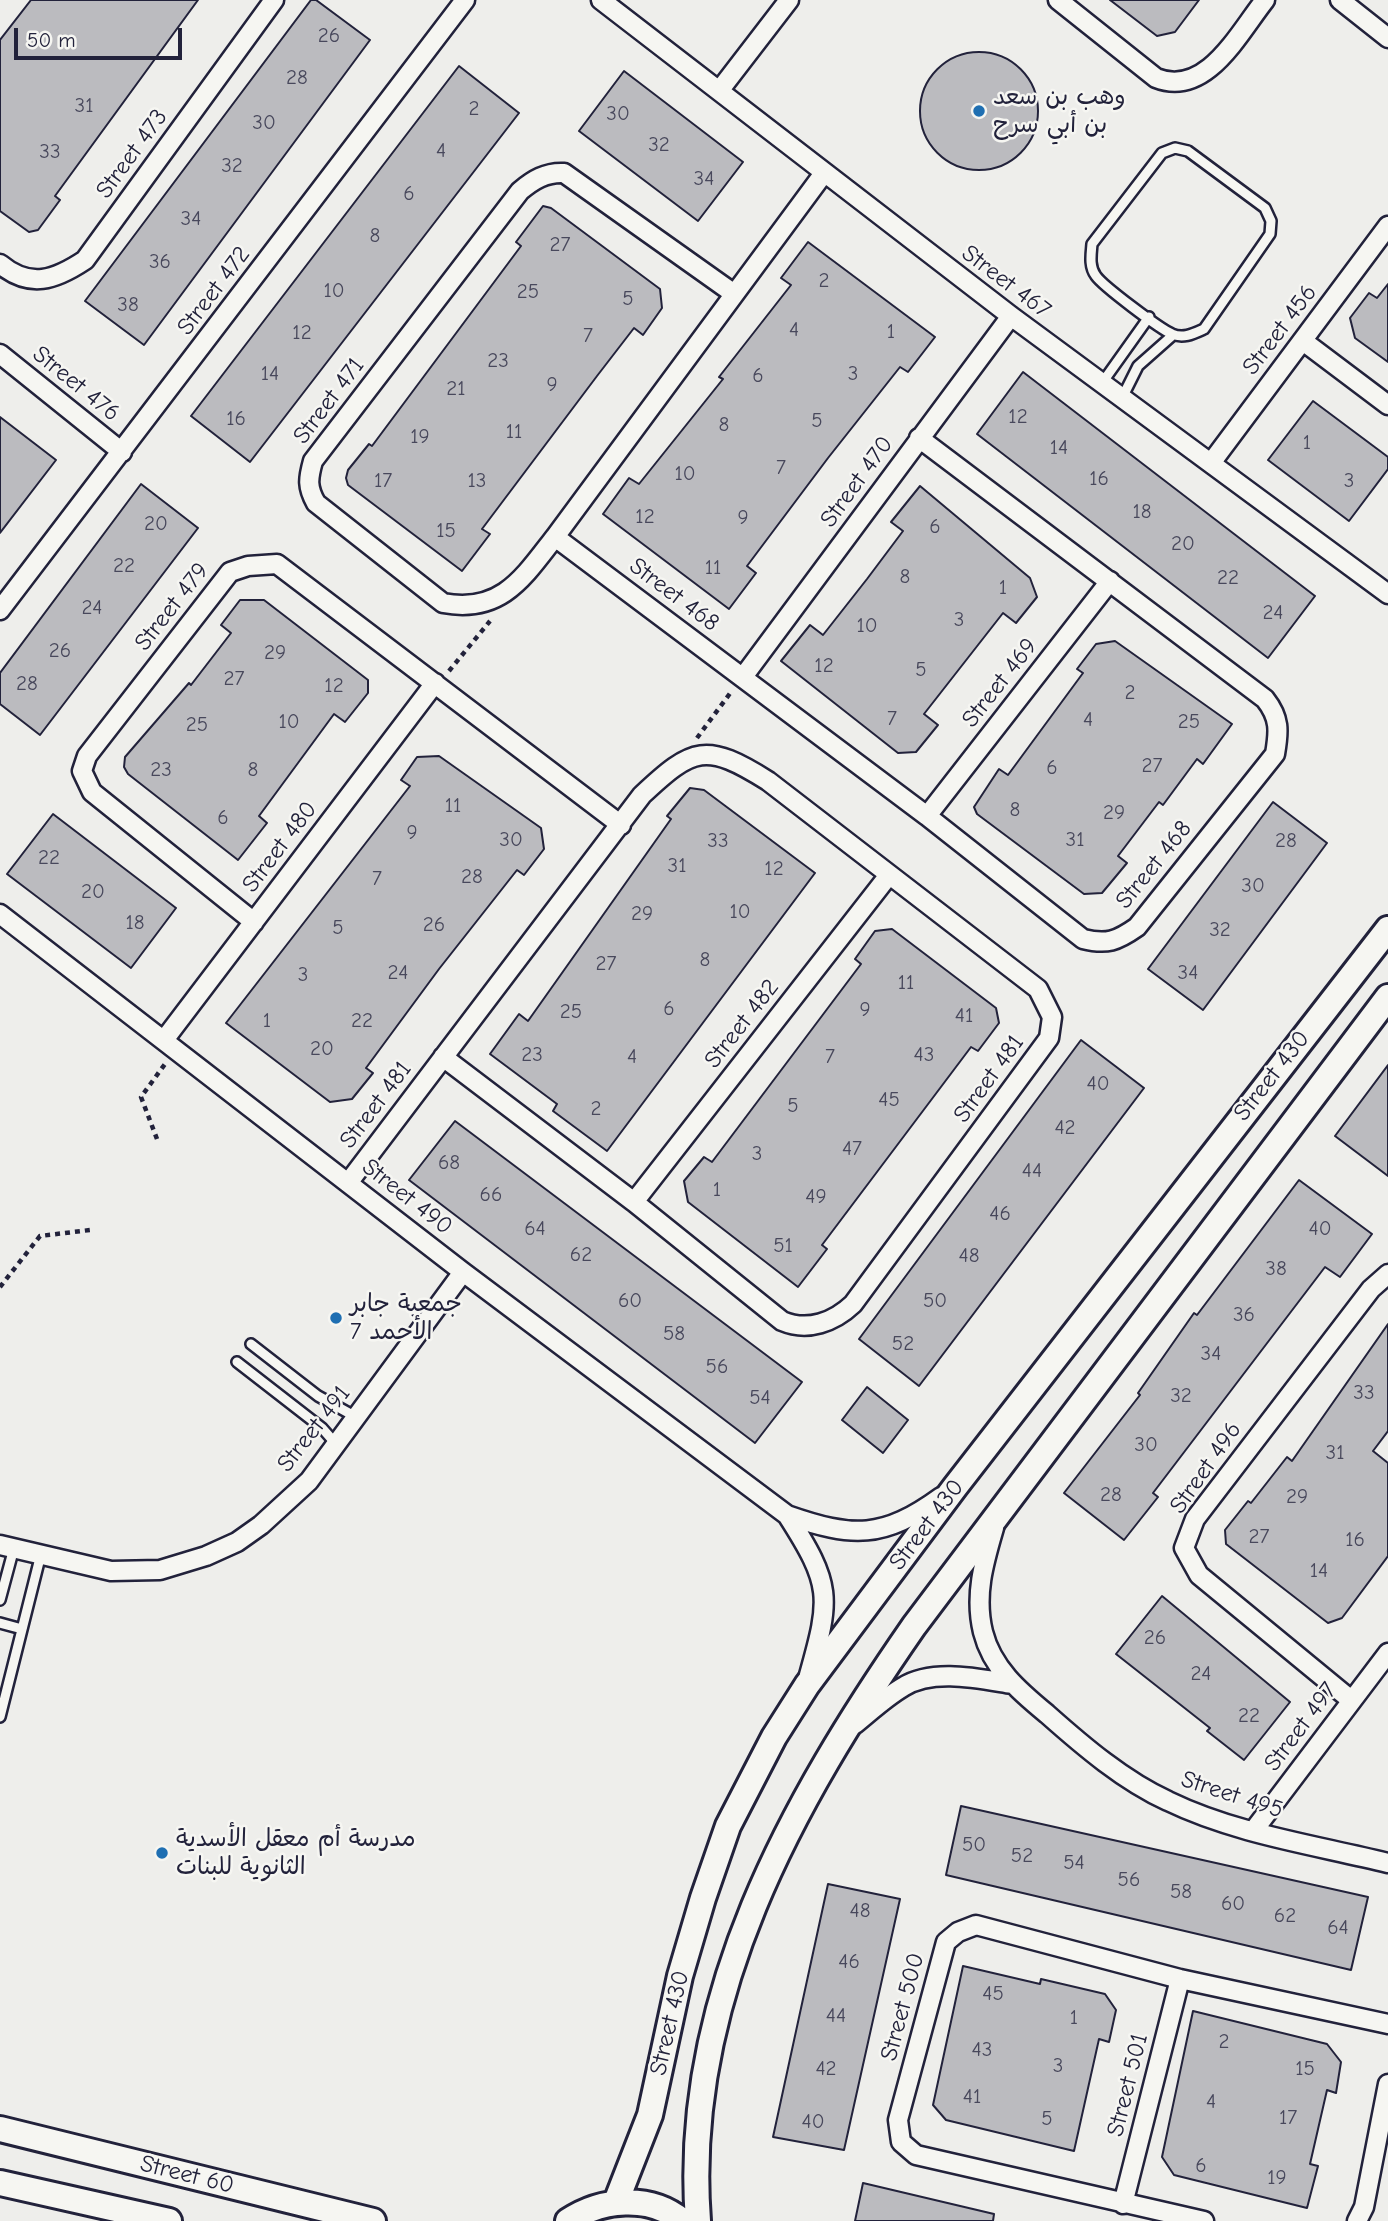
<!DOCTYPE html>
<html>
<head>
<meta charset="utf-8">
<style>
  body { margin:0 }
  #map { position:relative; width:1388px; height:2221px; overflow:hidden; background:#eeeeeb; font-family:"Comic Neue",sans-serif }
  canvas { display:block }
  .scale { position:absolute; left:14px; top:28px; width:168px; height:32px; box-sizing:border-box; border:4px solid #22223b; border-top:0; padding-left:9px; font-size:21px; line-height:24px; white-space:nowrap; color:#22223b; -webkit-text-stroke:5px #f6f6f2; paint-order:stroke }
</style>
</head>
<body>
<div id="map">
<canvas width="1388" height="2221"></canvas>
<div class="scale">50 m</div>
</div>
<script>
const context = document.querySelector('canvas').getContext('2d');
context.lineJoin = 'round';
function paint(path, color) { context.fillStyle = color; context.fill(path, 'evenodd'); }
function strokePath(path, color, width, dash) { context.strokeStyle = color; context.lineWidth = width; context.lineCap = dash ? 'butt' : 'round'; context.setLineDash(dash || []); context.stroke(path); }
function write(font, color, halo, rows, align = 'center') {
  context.font = font + ' "Comic Neue","Playpen Sans Arabic",sans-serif'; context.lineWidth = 5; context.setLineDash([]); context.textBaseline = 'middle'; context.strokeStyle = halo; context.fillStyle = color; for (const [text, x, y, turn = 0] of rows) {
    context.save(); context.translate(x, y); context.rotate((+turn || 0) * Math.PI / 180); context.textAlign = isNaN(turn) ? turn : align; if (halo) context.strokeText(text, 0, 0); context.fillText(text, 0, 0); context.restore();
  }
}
const building = new Path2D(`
  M31,0H198L55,196L60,200L38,230L29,232L0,211V40Z
  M311,0H316L370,40L144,345L85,301Z
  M1110,0H1199L1175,32L1157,36Z
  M920 111a59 59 0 1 1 118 0a59 59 0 1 1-118 0Z
  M459,66L519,113L250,462L191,416Z
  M624,71L743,162L698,221L579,131Z
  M543,206L551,208L660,289L662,308L643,335L634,328L597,376L482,529L490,534L462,571L348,485L346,478L348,470L369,444L372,446L521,246L516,242Z
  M808,242L935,337L908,372L900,367L828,458L747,566L756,573L729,609L603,514L629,478L639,484L723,379L719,377L791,285L781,278Z
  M1388,284V362L1355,338L1350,318L1369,293L1377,298Z
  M1023,372L1315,596L1268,658L977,434Z
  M1313,401L1388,457V469L1349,521L1268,460Z
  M0,417L56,460L0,533Z
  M141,484L198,528L40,735L0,704V673Z
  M920,486L1030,578L1037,597L1016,623L1003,613L924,714L938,725L916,752L898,753L781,661L810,625L823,635L867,579L903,531L891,522Z
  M240,600H264L368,680V693L345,722L334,714L259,816L267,823L238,860L128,774L124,767L125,757L189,683L191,685L231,633L221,625Z
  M1115,641L1232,724L1203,764L1197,759L1163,805L1159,802L1118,856L1127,863L1102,893L1084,894L977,814L974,807L999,769L1008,775L1083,673L1077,669L1096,644Z
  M439,756L541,828L544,849L524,875L517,870L439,969L366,1068L373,1073L352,1099L330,1102L226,1023L410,786L401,780L417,757Z
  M690,788L704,790L815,873L607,1151L553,1111L557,1104L490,1054L519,1014L528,1021L671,819L667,816Z
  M1273,802L1327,843L1203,1010L1148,969Z
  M53,814L176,908L131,968L7,874Z
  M892,929L996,1008L999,1023L978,1051L971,1047L822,1245L827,1249L798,1287L688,1202L684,1181L704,1157L712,1162L861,964L855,959L875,931Z
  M1081,1040L1144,1088L919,1386L859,1339Z
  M1388,1065V1176L1335,1136Z
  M455,1121L802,1382L755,1443L409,1180Z
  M1299,1180L1372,1234L1340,1277L1325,1267L1153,1493L1158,1497L1124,1540L1064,1493L1140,1395L1138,1393L1194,1313L1197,1315Z
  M1388,1324V1431L1373,1451L1388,1463V1556L1342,1618L1328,1623L1226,1544L1225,1530L1248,1501L1251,1503L1287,1457L1292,1461Z
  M867,1387L908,1420L883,1453L842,1420Z
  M1162,1596L1290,1702L1244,1760L1207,1731L1210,1728L1116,1654Z
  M961,1806L1368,1897L1351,1970L946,1875Z
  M828,1884L900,1899L844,2150L773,2137Z
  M963,1966L1040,1984L1041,1979L1105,1994L1116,2010L1109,2042L1099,2039L1074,2151L946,2120L933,2105Z
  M1193,2011L1327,2044L1341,2062L1336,2093L1327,2090L1310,2164L1318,2166L1307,2208L1174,2175L1162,2157Z
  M863,2183L994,2214L993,2221H855Z`);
const path = new Path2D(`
  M449,671L490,621
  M697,738L731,692
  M157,1139L141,1097L165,1064
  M0,1287L40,1236L90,1230`);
const lane = new Path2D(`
  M1175,148L1188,151L1265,208L1271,221L1270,234L1204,329C1193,334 1183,339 1172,334C1160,329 1103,286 1096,276C1089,267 1091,255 1092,244L1162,153Z
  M1102,383L1149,317
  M1122,398L1138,366L1173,335
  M251,1344L318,1396L356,1417
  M237,1362L322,1428L336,1444
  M0,1600L14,1548
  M0,1623L22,1629
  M0,1717L41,1554`);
const street = new Path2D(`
  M601,0L1011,316L1388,594
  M1058,0L1156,78C1206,98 1238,34 1265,0
  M1340,0L1388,38
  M719,91L789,0
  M0,264C30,289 55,280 85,260L274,0
  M733,293L564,173C546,172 533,180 520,191L313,461C308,479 307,487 316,503L443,603C501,614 523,578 555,537L824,173
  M1303,341L1388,405
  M0,354L122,452
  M1211,463L1388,226
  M555,537L927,816L1083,939C1107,945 1117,941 1137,927L1275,754C1279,731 1280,718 1265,699L919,438
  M0,610L465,0
  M743,677L1011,316
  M927,816L1110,581
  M0,914L463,1272L787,1515C853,1538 883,1539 941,1497
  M254,922L92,792L82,771L87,756L230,572L248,566L277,564L621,825
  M164,1040L435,683
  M348,1183L642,795C693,747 706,742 768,781L1038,989L1052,1017L1049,1038L853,1304C834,1322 808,1332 782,1321L634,1202L443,1057
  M634,1202L889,875
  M787,1515C832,1585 831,1597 809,1675
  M994,1528C984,1562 974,1595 983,1632C992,1668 1019,1691 1047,1714C1083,1746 1124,1781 1168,1801C1236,1834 1315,1845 1388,1863
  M0,1545L111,1571L160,1570L206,1556L237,1542L261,1525L309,1481L463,1272
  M1351,1700L1199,1575L1184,1548L1195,1519L1371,1289L1388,1274
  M855,1724C871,1711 886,1697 903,1687C933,1668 980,1679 1012,1684
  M1254,1830L1388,1653
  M1123,2204L1180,1979
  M1204,2221L916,2155L901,2142L898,2120L946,1942L958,1932L976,1925L1180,1979L1388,2024
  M1357,2221L1364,2207L1388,2084`);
const secondary = new Path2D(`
  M0,2129L373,2221
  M0,2183L169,2221
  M616,2202L650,2115L680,1976L703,1898L728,1826L774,1737L807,1685L955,1487L1388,929
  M568,2221C601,2199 650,2194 682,2221
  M698,2221C681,1999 792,1802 914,1626L1388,997`);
const markers = [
  [979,111,7,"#1f6fb2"],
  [336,1318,7,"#1f6fb2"],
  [162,1853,7,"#1f6fb2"]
];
const numberNames = [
  ["26",329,36],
  ["28",297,78],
  ["31",84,106],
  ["2",474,109],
  ["30",618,114],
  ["30",264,123],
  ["32",659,145],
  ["4",441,151],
  ["33",50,152],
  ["32",232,166],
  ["34",704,179],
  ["6",409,194],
  ["34",191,219],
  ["8",375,236],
  ["27",560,245],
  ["36",160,262],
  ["2",824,281],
  ["10",334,291],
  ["25",528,292],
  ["5",628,299],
  ["38",128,305],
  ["4",794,330],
  ["1",891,332],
  ["12",302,333],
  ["7",588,336],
  ["23",498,361],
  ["14",270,374],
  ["3",853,374],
  ["6",758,376],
  ["9",552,385],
  ["21",456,389],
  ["12",1018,417],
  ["16",236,419],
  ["5",817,421],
  ["8",724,425],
  ["11",514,432],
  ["19",420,437],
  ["1",1307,443],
  ["14",1059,448],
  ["7",781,468],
  ["10",685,474],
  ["16",1099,479],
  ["17",383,481],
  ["13",477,481],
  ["3",1349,481],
  ["18",1142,512],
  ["12",645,517],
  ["9",743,518],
  ["20",156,524],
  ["6",935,527],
  ["15",446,531],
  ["20",1183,544],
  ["22",124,566],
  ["11",713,568],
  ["8",905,577],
  ["22",1228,578],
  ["1",1003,588],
  ["24",92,608],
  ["24",1273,613],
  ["3",959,620],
  ["10",867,626],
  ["26",60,651],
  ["29",275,653],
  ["12",824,666],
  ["5",921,670],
  ["27",234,679],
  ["28",27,684],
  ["12",334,686],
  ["2",1130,693],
  ["7",892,719],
  ["4",1088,720],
  ["10",289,722],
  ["25",1189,722],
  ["25",197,725],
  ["27",1152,766],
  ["6",1052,768],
  ["23",161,770],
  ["8",253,770],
  ["11",453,806],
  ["8",1015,810],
  ["29",1114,813],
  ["6",223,818],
  ["9",412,833],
  ["30",511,840],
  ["31",1075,840],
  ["33",718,841],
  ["28",1286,841],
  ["22",49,858],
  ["31",677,866],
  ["12",774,869],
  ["28",472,877],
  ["7",377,879],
  ["30",1253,886],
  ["20",93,892],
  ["10",740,912],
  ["29",642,914],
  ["18",135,923],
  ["26",434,925],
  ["5",338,928],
  ["32",1220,930],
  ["8",705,960],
  ["27",606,964],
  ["24",398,973],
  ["34",1188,973],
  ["3",303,975],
  ["11",906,983],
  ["6",669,1009],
  ["9",865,1010],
  ["25",571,1012],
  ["41",964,1016],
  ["1",267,1021],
  ["22",362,1021],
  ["20",322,1049],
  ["23",532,1055],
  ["43",924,1055],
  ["4",632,1057],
  ["7",830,1057],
  ["40",1098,1084],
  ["45",889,1100],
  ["5",793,1106],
  ["2",596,1109],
  ["42",1065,1128],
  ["47",852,1149],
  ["3",757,1154],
  ["68",449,1163],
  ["44",1032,1171],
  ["1",717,1190],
  ["66",491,1195],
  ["49",816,1197],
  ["46",1000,1214],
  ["64",535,1229],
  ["40",1320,1229],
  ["51",783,1246],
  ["62",581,1255],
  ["48",969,1256],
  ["38",1276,1269],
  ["60",630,1301],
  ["50",935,1301],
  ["36",1244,1315],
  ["58",674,1334],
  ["52",903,1344],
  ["34",1211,1354],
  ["56",717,1367],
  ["33",1364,1393],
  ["32",1181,1396],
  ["54",760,1398],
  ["30",1146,1445],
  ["31",1335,1453],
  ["28",1111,1495],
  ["29",1297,1497],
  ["27",1259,1537],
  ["16",1355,1540],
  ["14",1319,1571],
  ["26",1155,1638],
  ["24",1201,1674],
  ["22",1249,1716],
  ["50",974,1845],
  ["52",1022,1856],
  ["54",1074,1863],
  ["56",1129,1880],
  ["58",1181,1892],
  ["60",1233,1904],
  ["48",860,1911],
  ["62",1285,1916],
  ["64",1338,1928],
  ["46",849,1962],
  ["45",993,1994],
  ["44",836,2016],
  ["1",1074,2018],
  ["2",1224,2042],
  ["43",982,2050],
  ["3",1058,2066],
  ["42",826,2069],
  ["15",1305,2069],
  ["41",972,2097],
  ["4",1211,2102],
  ["17",1288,2118],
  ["5",1047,2119],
  ["40",813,2122],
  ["6",1201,2166],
  ["19",1277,2178]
];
const poiNames = [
  ["وهب بن سعد",993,97],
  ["بن أبي سرح",993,125],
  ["جمعية جابر",350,1304],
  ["الأحمد 7",350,1332],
  ["مدرسة أم معقل الأسدية",176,1839],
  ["الثانوية للبنات",176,1867]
];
const streetNames = [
  ["Street 473",132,154,-54],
  ["Street 467",1006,282,37],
  ["Street 472",214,291,-53],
  ["Street 456",1280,330,-53],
  ["Street 476",76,384,39],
  ["Street 471",329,401,-53],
  ["Street 470",857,482,-54],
  ["Street 468",674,595,37],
  ["Street 479",172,607,-52],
  ["Street 469",1000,683,-52],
  ["Street 480",280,847,-53],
  ["Street 468",1154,865,-51],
  ["Street 482",742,1024,-52],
  ["Street 430",1272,1076,-52],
  ["Street 481",989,1079,-54],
  ["Street 481",376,1105,-53],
  ["Street 490",407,1197,38],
  ["Street 491",314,1429,-52],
  ["Street 496",1206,1468,-55],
  ["Street 430",927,1525,-53],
  ["Street 497",1301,1727,-53],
  ["Street 495",1232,1795,18],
  ["Street 500",903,2007,-75],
  ["Street 430",670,2023,-77],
  ["Street 501",1128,2085,-76],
  ["Street 60",187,2175,14]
];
paint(building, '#bbbbbf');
strokePath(building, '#22223b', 2);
strokePath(lane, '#22223b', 14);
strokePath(street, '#22223b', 23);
strokePath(secondary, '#22223b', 30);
strokePath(path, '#22223b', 4.5, [5, 5]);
strokePath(lane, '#f6f6f2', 9);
strokePath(street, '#f6f6f2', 18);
strokePath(secondary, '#f6f6f2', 24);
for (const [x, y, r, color] of markers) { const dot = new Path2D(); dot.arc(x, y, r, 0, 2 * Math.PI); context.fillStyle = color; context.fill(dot); strokePath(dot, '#f6f6f2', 2.5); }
write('21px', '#48485c', null, numberNames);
write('24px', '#22223b', '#f6f6f2', poiNames, 'left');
write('24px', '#22223b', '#f6f6f2', streetNames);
</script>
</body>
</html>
